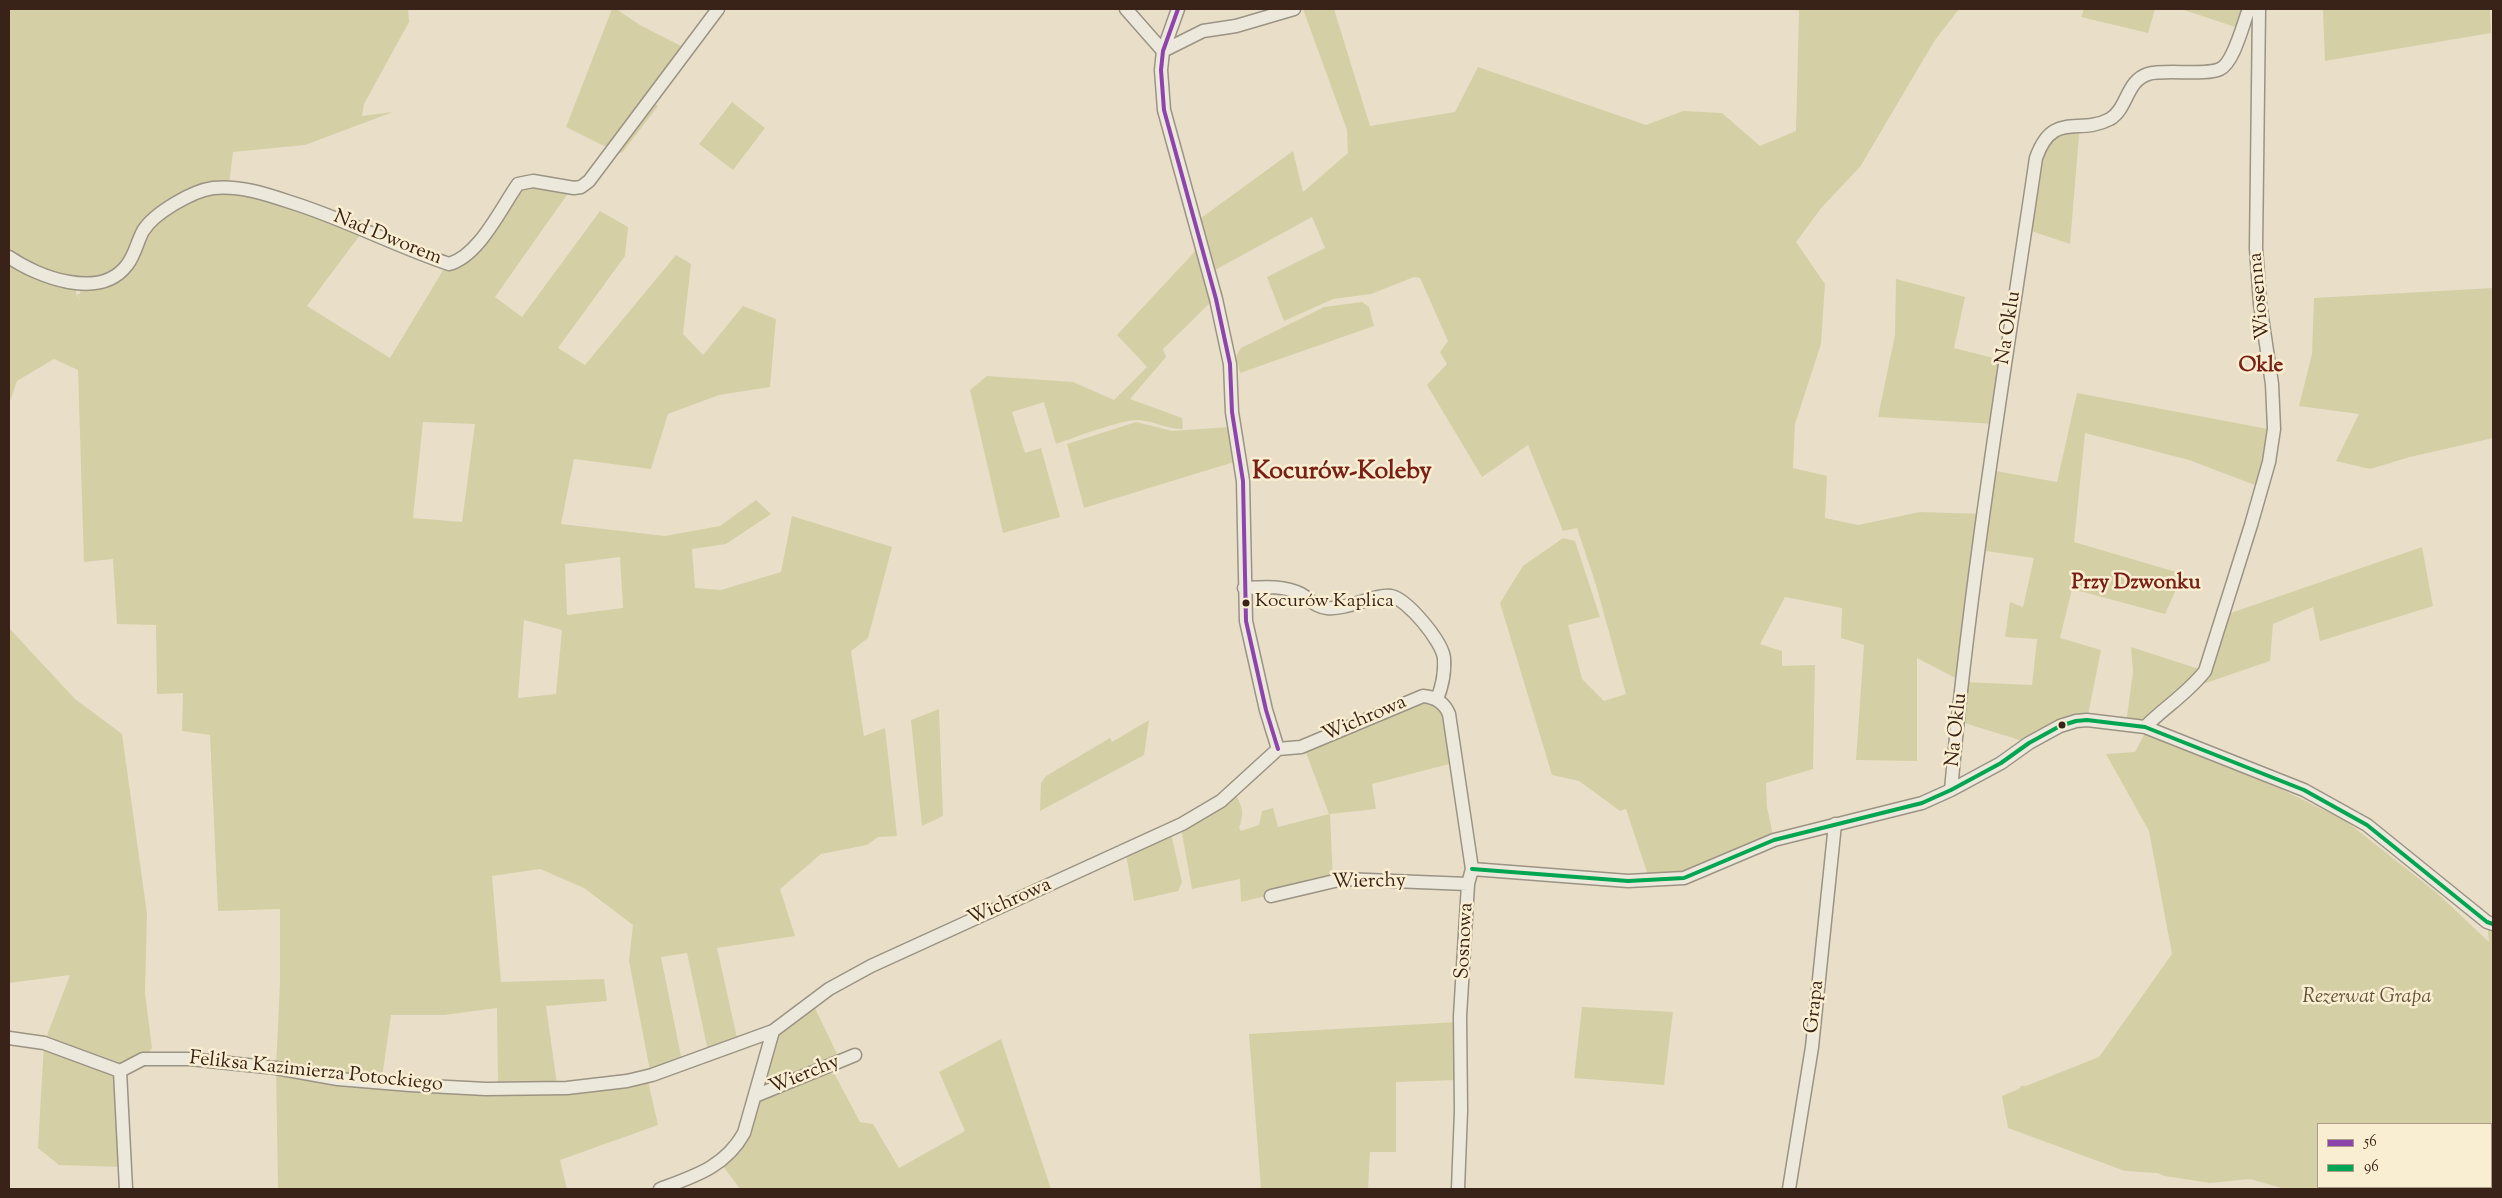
<!DOCTYPE html>
<html>
<head>
<meta charset="utf-8">
<style>
  body { margin:0 }
  #map { position:relative; width:2502px; height:1198px; overflow:hidden; background:#e9dfc8; font-family:"Sorts Mill Goudy",serif }
  canvas { display:block }
  .frame { position:absolute; inset:0; border:10px solid #392217; pointer-events:none }
  .legend { position:absolute; left:2317px; top:1123px; width:175px; height:65px; box-sizing:border-box; background:#faeed2; border:1px solid #ad9c87; margin:0; padding:6px 9px; list-style:none; font-size:15px; color:#392217 }
  .legend li { display:flex; align-items:center; gap:10px; height:25px }
  .legend b { width:25px; border:1px solid #ad9c87 }
</style>
</head>
<body>
<div id="map">
<canvas width="2502" height="1198"></canvas>
<div class="frame"></div>
<ul class="legend">
<li><b style="height:6px;background:#8e44ad"></b>56</li>
<li><b style="height:6px;background:#00a651"></b>96</li>
</ul>
</div>
<script>
const context = document.querySelector('canvas').getContext('2d');
context.lineJoin = 'round';
function paint(path, color) { context.fillStyle = color; context.fill(path, 'evenodd'); }
function strokePath(path, color, width, dash) { context.strokeStyle = color; context.lineWidth = width; context.lineCap = dash ? 'butt' : 'round'; context.setLineDash(dash || []); context.stroke(path); }
function write(font, color, halo, rows, align = 'center') {
  context.font = font + ' "Sorts Mill Goudy",serif'; context.lineWidth = 5; context.setLineDash([]); context.textBaseline = 'middle'; context.strokeStyle = halo; context.fillStyle = color; for (const [text, x, y, turn = 0] of rows) {
    context.save(); context.translate(x, y); context.rotate((+turn || 0) * Math.PI / 180); context.textAlign = isNaN(turn) ? turn : align; if (halo) context.strokeText(text, 0, 0); context.fillText(text, 0, 0); context.restore();
  }
}
const green = new Path2D(`
  M9,9H408L409,22L364,104L362,116L393,112L305,145L233,152L229,185L169,204L123,266L107,275L91,278L65,276L25,265L9,253Z
  M612,9H616L640,25L683,47L608,148L566,127Z
  M1303,9H1334L1370,126L1455,112L1478,67L1646,125L1683,111L1722,113L1760,146L1796,131L1799,9H1959L1935,40L1860,167L1822,207L1796,242L1825,284L1821,344L1795,424L1793,468L1827,476L1825,518L1858,525L1920,512L1984,514L1990,470L2057,482L2077,393L2268,429L2269,462L2255,485L2189,460L2085,433L2074,542L2183,574L2165,614L2072,589L2060,638L2101,650L2087,720L2029,743L1958,721L1963,682L1917,658V761L1856,760L1864,645L1841,638L1842,608L1785,597L1760,644L1782,651V666L1815,665L1813,769L1766,783L1767,807L1774,840L1691,872L1648,875L1626,809L1620,811L1579,781L1552,775L1500,603L1523,566L1563,538L1575,541L1600,617L1568,625L1582,679L1604,701L1626,694L1596,585L1577,528L1563,531L1528,445L1482,477L1427,385L1447,364L1440,352L1448,341L1420,278L1414,277L1371,294L1333,299L1284,321L1267,277L1325,248L1312,217L1215,270L1201,218L1293,151L1303,192L1348,153L1347,130ZM1979,550L2034,558L2023,607L2010,602L2005,637L2037,639L2032,685L1963,682Z
  M2084,9H2155L2148,33L2081,17Z
  M2181,9H2249L2241,29Z
  M2323,9H2490L2491,33L2325,61Z
  M651,100L658,106L622,153L615,151Z
  M732,102L765,128L733,170L699,144Z
  M2080,124L2070,244L2025,229L2040,145Z
  M535,185L569,192L495,297L522,317L600,211L628,227L625,256L558,348L585,365L676,255L691,264L683,334L703,355L743,306L776,319L770,387L719,395L668,414L651,469L574,459L561,524L665,536L720,526L756,500L771,514L726,544L692,549L695,588L721,590L781,572L792,516L892,547L868,638L851,651L864,736L885,728L897,836L878,837L867,845L821,854L780,889L795,936L717,948L737,1038L708,1051L687,953L661,957L682,1061L650,1071L629,961L633,925L584,888L540,869L492,876L501,982L604,979L607,1001L546,1006L557,1084L498,1086L497,1008L444,1015H391L381,1085L485,1095L565,1094L648,1081L658,1125L560,1160L567,1189H278L276,1068L280,983V909L218,911L210,735L182,731L183,693L157,694L156,625L117,624L113,559L84,562L78,370L54,359L17,381L9,404V260L77,285L76,294L81,302L77,294H80L81,286L112,281L157,219L210,191L229,190L332,219L341,228L360,235L307,306L390,358L445,267L450,268L519,187ZM423,422L475,424L462,522L413,518ZM620,557L623,608L567,615L565,564ZM524,620L562,630L556,694L518,698Z
  M1199,247L1213,300L1163,349L1166,357L1130,399L1182,418L1183,429C1167,429 1154,421 1138,420C1123,419 1073,438 1056,444L1044,402L1012,412L1025,453L1041,448L1060,517L1003,533L970,390L987,376L1073,382L1114,400L1147,367L1117,335Z
  M1896,279L1965,297L1954,348L2005,361L1995,424L1878,417L1895,335Z
  M2493,288V438L2410,457L2370,469L2336,461L2359,414L2299,406L2312,354L2314,298Z
  M1362,302L1369,307L1374,326L1240,373L1236,356L1241,348L1324,307Z
  M1136,422L1172,431L1229,427L1234,462L1084,508L1067,444Z
  M2422,547L2433,606L2320,641L2313,607L2273,624L2270,661L2191,688L2145,727L2126,724L2133,672L2131,647L2199,669L2222,616Z
  M9,628L75,699L122,734L147,914L145,993L152,1048L143,1059L120,1071L122,1167L59,1165L38,1148L44,1043L70,975L9,983Z
  M1416,701C1452,704 1448,734 1453,763L1372,784L1376,809L1330,814L1333,880L1241,902L1240,879L1192,889L1181,828L1236,795C1243,808 1244,814 1239,828L1241,831L1259,825L1262,811L1273,808L1278,827L1329,814L1305,750Z
  M939,709L943,816L922,826L911,720Z
  M1149,720L1144,755L1040,811L1041,783L1046,776L1110,738L1112,742Z
  M2145,733L2210,758L2283,790L2346,821L2437,893L2489,942L2487,922L2493,924V1189H2285L2250,1179L2210,1183L2165,1176L2157,1173L2125,1171L2008,1128L2002,1096L2019,1089L2021,1086H2026L2099,1057L2172,954L2149,831L2106,754L2135,752ZM2318,1124H2491V1187H2318Z
  M1171,834L1182,882L1178,891L1134,901L1126,854Z
  M813,1004L839,1058L768,1085L763,1082L778,1032Z
  M1582,1007L1673,1012L1664,1085L1574,1078Z
  M1457,1022L1456,1080L1396,1082V1152H1370L1368,1189H1261L1249,1034Z
  M1001,1039L1051,1189H740L723,1166L755,1096L824,1070L835,1075L860,1122L873,1124L899,1168L965,1131L939,1072Z`);
const street = new Path2D(`
  M1126,9L1163,51
  M1178,9L1163,51L1161,70L1164,110L1216,299L1230,364L1232,412L1243,481L1246,621L1266,710L1278,749
  M1163,51L1203,31L1236,26L1294,9
  M9,257C38,277 100,301 127,265C135,255 137,242 143,231C154,213 192,191 213,188C239,185 266,194 290,202C345,219 395,246 449,264C479,256 501,208 518,184L533,181L574,188L581,187L589,181L718,9
  M1244,588C1263,587 1284,585 1301,594C1310,599 1315,607 1327,608C1347,610 1375,594 1391,596C1407,599 1442,641 1444,658C1445,672 1442,687 1437,699
  M2145,727C2165,707 2188,693 2205,671L2251,525L2269,462L2274,429L2272,384L2260,304L2256,248L2259,9
  M1951,790C1970,578 2005,368 2036,158C2053,110 2078,136 2110,119C2128,108 2126,81 2148,74C2164,69 2206,76 2220,69C2234,63 2243,23 2249,9
  M1472,869L1628,881L1684,878L1774,840L1922,803L1951,790L2001,763L2029,743L2060,726L2076,721L2087,720L2145,727L2304,790L2367,825L2487,922L2493,924
  M1271,896L1343,879L1468,884
  M9,1038L44,1043L120,1071L143,1059H190L276,1068L338,1079L410,1085L486,1089L567,1088L627,1081L652,1075L773,1031
  M120,1071L126,1189
  M755,1096L855,1055
  M660,1189C695,1176 725,1167 744,1133L773,1031L829,989L871,966L1182,824L1221,801L1278,749L1301,747L1423,696C1435,697 1444,702 1449,714L1472,869L1468,884L1460,1016L1461,1111L1458,1189
  M1789,1189L1812,1047L1835,824`);
const bus1 = new Path2D(`
  M1178,9L1163,51L1161,70L1164,110L1216,299L1230,364L1232,412L1243,481L1246,621L1266,710L1278,749`);
const bus2 = new Path2D(`
  M1472,869L1628,881L1684,878L1774,840L1922,803L1951,790L2001,763L2029,743L2060,726L2076,721L2087,720L2145,727L2304,790L2367,825L2487,922L2493,924`);
const markers = [
  [1246,603,4.5,"#392217"],
  [2062,725,4.5,"#392217"]
];
const busNames = [
  ["Kocurów Kaplica",1255,603]
];
const streetNames = [
  ["Nad Dworem",387,239,22],
  ["Wiosenna",2261,296,-95],
  ["Na Oklu",2010,328,-81],
  ["Wichrowa",1365,720,-23],
  ["Na Oklu",1958,730,-84],
  ["Wierchy",1369,883,-1],
  ["Wichrowa",1010,903,-24],
  ["Sosnowa",1466,941,-87],
  ["Grapa",1816,1007,-84],
  ["Feliksa Kazimierza Potockiego",316,1073,6],
  ["Wierchy",805,1076,-22]
];
const parkNames = [
  ["Rezerwat Grapa",2367,999]
];
const neighbourhoodNames = [
  ["Okle",2261,367],
  ["Przy Dzwonku",2136,584]
];
const districtNames = [
  ["Kocurów-Koleby",1342,474]
];
paint(green, '#d5cfa6');
strokePath(street, '#9b9384', 15);
strokePath(street, '#ece8dc', 12);
strokePath(bus1, '#8e44ad', 4);
strokePath(bus2, '#00a651', 4);
for (const [x, y, r, color] of markers) { const dot = new Path2D(); dot.arc(x, y, r, 0, 2 * Math.PI); context.fillStyle = color; context.fill(dot); strokePath(dot, '#faeed2', 2); }
write('19px', '#392217', '#faeed2', busNames, 'left');
write('20px', '#392217', '#faeed2', streetNames);
write('italic 20px', '#63523a', '#faeed2', parkNames);
write('bold 21px', '#7a1f14', '#faeed2', neighbourhoodNames);
write('bold 25px', '#7a1f14', '#faeed2', districtNames);
</script>
</body>
</html>
